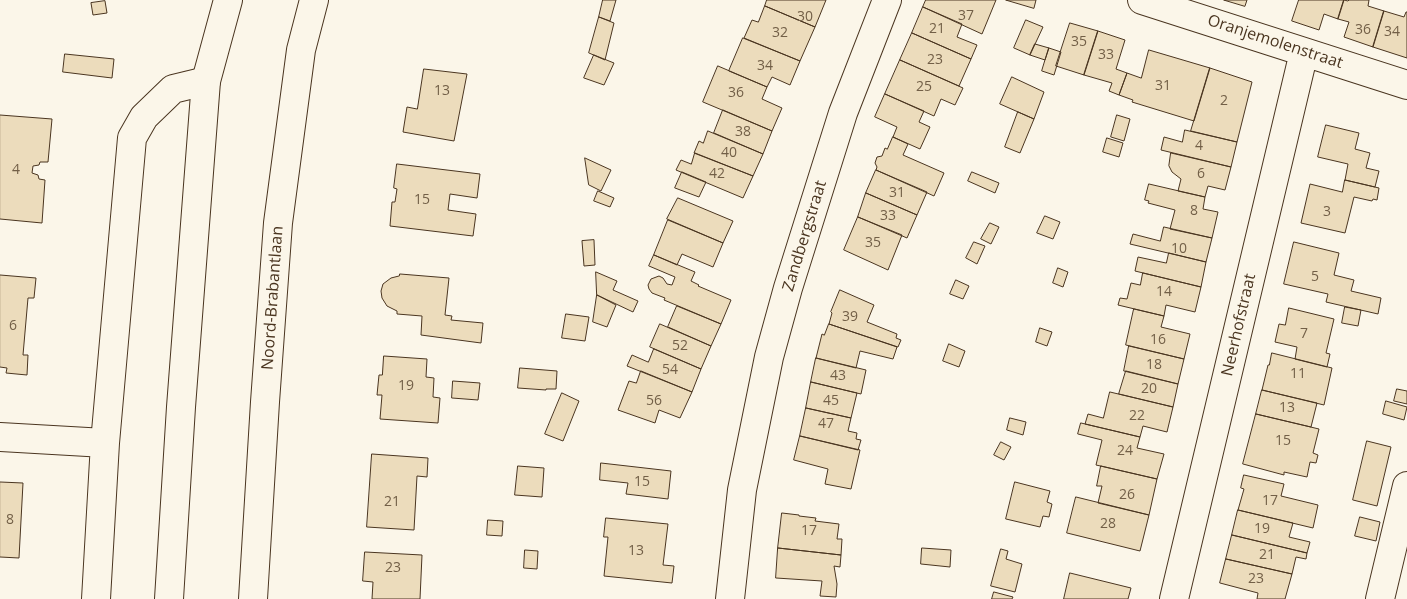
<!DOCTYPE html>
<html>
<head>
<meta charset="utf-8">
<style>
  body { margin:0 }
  canvas { display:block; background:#fbf6e9 }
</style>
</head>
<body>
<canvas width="1407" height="599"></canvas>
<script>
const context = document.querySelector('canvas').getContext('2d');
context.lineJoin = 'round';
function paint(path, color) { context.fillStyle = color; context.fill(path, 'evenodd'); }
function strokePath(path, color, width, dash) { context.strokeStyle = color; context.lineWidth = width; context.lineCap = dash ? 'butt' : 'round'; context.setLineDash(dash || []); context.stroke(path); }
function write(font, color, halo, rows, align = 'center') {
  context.font = font + ' "Open Sans",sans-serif'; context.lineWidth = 4; context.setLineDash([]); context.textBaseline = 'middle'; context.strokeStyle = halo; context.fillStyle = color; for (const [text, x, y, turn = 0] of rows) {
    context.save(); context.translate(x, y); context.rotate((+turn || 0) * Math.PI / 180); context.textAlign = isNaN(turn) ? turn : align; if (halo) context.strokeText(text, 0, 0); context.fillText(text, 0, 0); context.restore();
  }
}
const building = new Path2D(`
  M603,0H616L610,21L599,17Z
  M767,0H826L815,27L765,6Z
  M926,0H996L982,34L923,7Z
  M1006,0H1036L1034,8Z
  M1224,0H1247L1245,6Z
  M1299,0H1344L1338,19L1324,14L1319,30L1292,21Z
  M1344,0L1348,1L1349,0H1369L1368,6L1384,11L1373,47L1344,37L1349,22L1338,19Z
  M105,1L107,13L93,15L91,3Z
  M765,6L815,27L800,61L744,38L752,20L758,22Z
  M923,7L962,24L957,37L977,45L971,59L912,33Z
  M1384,11L1404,17L1406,12H1407V58L1373,47Z
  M599,17L614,23L605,60L589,53Z
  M1026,20L1043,27L1030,55L1014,48Z
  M1070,23L1098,31L1084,75L1056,66Z
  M1098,31L1125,40L1116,69L1127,73L1119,95L1109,91L1112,83L1084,75Z
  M912,33L971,59L959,86L900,60Z
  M743,38L800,61L790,85L772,77L767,87L729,71Z
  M1035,44L1049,48L1045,60L1030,55Z
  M1049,48L1061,52L1054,75L1042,71Z
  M1149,50L1210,68L1194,121L1132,102L1133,100L1119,95L1127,73L1141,78Z
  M65,54L114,59L112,78L63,72Z
  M594,55L614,63L604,85L584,78Z
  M900,60L963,88L955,105L941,99L934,116L885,94Z
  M718,66L767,87L762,99L782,108L772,131L703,102Z
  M1210,68L1252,82L1237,142L1191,131Z
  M424,69L467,74L454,141L403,132L407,107L417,109Z
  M1012,77L1044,92L1034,119L1000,104Z
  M885,94L924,111L919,122L930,127L920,149L893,137L897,127L875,117Z
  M723,110L772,131L763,154L714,133Z
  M1018,112L1034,119L1020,153L1005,147Z
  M0,115L52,119L48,162H40L39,165L33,166L32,173L38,175L39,179L45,180L42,223L0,219Z
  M1117,115L1130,119L1124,141L1111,137Z
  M1326,125L1359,133L1355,149L1370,153L1366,168L1379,171L1375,187L1345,180L1348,164L1318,157Z
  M1185,130L1237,142L1231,167L1161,150L1164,137L1182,142Z
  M708,131L763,154L753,176L694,153L699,141L703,143Z
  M893,137L908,144L903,155L944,173L934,196L876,170L877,167L875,163L877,157L882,156L885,148L887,149Z
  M1107,138L1123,143L1119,157L1103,152Z
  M695,153L753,176L743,198L676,170L681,160L691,164Z
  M1171,153L1231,167L1225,190L1208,186L1205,197L1178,191L1181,179L1172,172L1169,166Z
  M585,158L611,170L601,191L589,185Z
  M397,164L480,174L477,198L450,194L448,210L476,214L473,236L390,226L392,202H395L397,189L394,188Z
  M876,170L927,192L917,215L866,193Z
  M682,172L706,182L699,197L675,188Z
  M972,172L999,183L995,193L968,181Z
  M1345,180L1379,188L1377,200L1373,199L1372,201L1354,197L1345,233L1301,223L1310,184L1342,192Z
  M1149,184L1205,197L1203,209L1218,212L1212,238L1170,229L1175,210L1148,203L1149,201L1145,200Z
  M598,191L614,198L610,207L594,201Z
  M866,193L917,215L907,238L858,217Z
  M678,198L733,221L723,243L667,219Z
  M1045,216L1060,222L1053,239L1037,233Z
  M858,217L902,235L888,270L844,250Z
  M668,220L723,243L713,267L682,254L677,265L654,255Z
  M990,223L999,227L991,244L981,239Z
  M1164,227L1212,238L1206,262L1130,244L1133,234L1160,241Z
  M594,240L595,265L584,266L582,241Z
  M974,242L985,246L977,264L966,258Z
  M1294,242L1339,253L1334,275L1354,280L1351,291L1381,298L1378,314L1326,302L1328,294L1284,284Z
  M1169,253L1206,262L1201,287L1135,271L1138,257L1166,263Z
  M654,255L695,272L691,281L699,285L698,286L731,300L721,324L664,300L665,298L652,293L649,289L648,285L651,279L659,276L663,278L667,284L672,285L675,277L649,266Z
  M1058,268L1068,272L1063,287L1053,283Z
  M596,272L617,281L613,290L638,301L633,312L597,295Z
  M1143,273L1201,287L1195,312L1166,305L1164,316L1118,305L1120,298L1127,299L1131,283L1140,285Z
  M400,274L449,278L445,315L452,316L451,320L483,323L481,343L421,335L422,316L397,314V311L387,306L382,298L381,291L383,284L391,278L399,276Z
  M0,275L36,278L34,298H28L23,355H28L27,375L6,373L7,368L0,367Z
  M956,280L969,286L963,299L950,294Z
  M840,290L874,305L867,322L897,334L896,338L901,340L898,347L829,324L832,313L831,312Z
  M597,295L616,305L607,327L593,322Z
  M677,306L721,324L711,346L668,327Z
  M1345,307L1361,310L1358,326L1342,323Z
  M1289,308L1334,319L1326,353L1330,354L1327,367L1295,359L1297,347L1275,342L1279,324L1285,325Z
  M1134,309L1164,316L1161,327L1190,334L1184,359L1126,345Z
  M566,314L589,317L585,341L562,338Z
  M660,324L711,346L701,369L650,347Z
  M829,324L897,347L893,359L860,351L856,368L816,358L822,334L824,335Z
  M1040,328L1052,332L1047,346L1036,342Z
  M949,344L965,351L959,367L943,361Z
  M1129,346L1184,359L1178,384L1124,371Z
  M654,349L701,369L692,392L627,366L632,355L648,362Z
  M1272,353L1332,368L1324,405L1262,390L1268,365H1269Z
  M384,356L427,359L426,377L434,378L433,397L440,398L438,423L380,419L382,395H377L379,375H382Z
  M816,358L866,370L861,394L811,382Z
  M520,368L557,371L556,389H546V390L518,388Z
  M641,371L692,392L680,418L659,410L655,423L618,410L629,381L636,383Z
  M1126,371L1178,384L1173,407L1119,394Z
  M453,381L480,383L478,400L452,398Z
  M811,382L857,393L851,418L806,408Z
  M1397,389L1407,391V404L1394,401Z
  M1262,390L1317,403L1311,427L1256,414Z
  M1110,392L1173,407L1167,432L1143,426L1140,437L1085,424L1088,414L1103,418Z
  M562,393L579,401L563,441L545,434Z
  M1386,401L1407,407L1404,420L1383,414Z
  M806,408L851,418L848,431L857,433L856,439L861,440L858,450L800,436Z
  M1256,414L1319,429L1313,453L1318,455L1316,463L1310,462L1307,477L1284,472V475L1243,464Z
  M1010,418L1026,422L1023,435L1007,430Z
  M1081,423L1140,437L1137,448L1164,454L1157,479L1096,465L1102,440L1078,434Z
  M800,436L860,450L851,489L825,484L828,469L794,460Z
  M1367,441L1391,447L1377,506L1353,500Z
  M1001,442L1011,447L1004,460L994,455Z
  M372,454L428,458L427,477L417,476L414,530L367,527Z
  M601,463L671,471L668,499L626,494L628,483L600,480Z
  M518,466L544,468L542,497L515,495Z
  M1101,466L1157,479L1149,515L1098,503L1102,486H1097Z
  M1244,475L1284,484L1281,496L1318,505L1313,528L1238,510L1244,489L1241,488Z
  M0,482L23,483L19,558L0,557Z
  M1015,482L1050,491L1047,502L1052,504L1049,517L1043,516L1040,527L1006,519Z
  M1076,497L1149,515L1140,551L1067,533Z
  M1238,510L1293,523L1289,537L1310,542L1307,553L1232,535Z
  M782,513L799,515V516L816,518L815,521L839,524L837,539H842L841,555L778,548Z
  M1360,517L1380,522L1376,541L1355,536Z
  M606,518L668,524L663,565L674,566L672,583L604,576L608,537H604Z
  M488,520L503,521L502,536L487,535Z
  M1232,535L1307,553L1306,559L1296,557L1292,574L1226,559Z
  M778,548L841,555L840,567L834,566L837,584L836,597L820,596L822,581L776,578Z
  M922,548L951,550L950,567L921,564Z
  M1001,549L1008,551L1006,559L1022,564L1015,592L991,586Z
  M525,550L538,551L537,569L524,568Z
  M365,552L422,555L420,599H372L373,582L363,581Z
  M1226,559L1292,574L1285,599H1257L1258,593L1220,583Z
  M1070,573L1131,588L1128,599H1064Z
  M994,592L1013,597L1012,599H992Z`);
const minor = new Path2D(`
  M1142,0L1407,85
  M0,437L105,443
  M96,599L105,443L132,138L144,117L173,89L206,81
  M730,599L742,490L769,357L788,288L843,113L887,0
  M1174,599L1304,52
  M1380,599L1407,486`);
const major = new Path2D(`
  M169,599L181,407L206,81L228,0
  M253,599L265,402L278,223L301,50L314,0`);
const numberNames = [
  ["37",966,16],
  ["30",805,17],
  ["21",937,29],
  ["36",1363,30],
  ["34",1392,32],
  ["32",780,33],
  ["35",1079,42],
  ["33",1106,55],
  ["23",935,60],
  ["34",765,66],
  ["31",1163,86],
  ["25",924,87],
  ["13",442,91],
  ["36",736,93],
  ["2",1224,101],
  ["38",743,132],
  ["4",1199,146],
  ["40",729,153],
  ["4",16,170],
  ["42",717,174],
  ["6",1201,174],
  ["31",897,193],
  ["15",422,200],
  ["8",1194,211],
  ["3",1327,212],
  ["33",888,216],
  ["35",873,243],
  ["10",1179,249],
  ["5",1315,277],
  ["14",1164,292],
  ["39",850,317],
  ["6",13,326],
  ["7",1304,334],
  ["16",1158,340],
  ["52",680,346],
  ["18",1154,365],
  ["54",670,370],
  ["11",1298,374],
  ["43",838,376],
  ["19",406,386],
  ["20",1149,389],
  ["56",654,401],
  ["45",831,401],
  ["13",1287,408],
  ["22",1137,416],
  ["47",826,424],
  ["15",1283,441],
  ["24",1125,451],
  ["15",642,482],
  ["26",1127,495],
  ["17",1270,501],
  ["21",392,502],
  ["8",10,520],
  ["28",1108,524],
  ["19",1262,529],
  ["17",809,531],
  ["13",636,551],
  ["21",1267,555],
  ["23",393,568],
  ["23",1256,579]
];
const streetNames = [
  ["Oranjemolenstraat",1275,42,18],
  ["Zandbergstraat",805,236,-73],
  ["Noord-Brabantlaan",273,298,-86],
  ["Neerhofstraat",1239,325,-77]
];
paint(building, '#ecdcbc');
strokePath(building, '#4a3520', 1);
strokePath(minor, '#4a3520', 30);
strokePath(major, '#4a3520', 30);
strokePath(minor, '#fbf6e9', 28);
strokePath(major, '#fbf6e9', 28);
write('14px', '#725f47', null, numberNames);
write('16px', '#4a3520', '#fbf6e9', streetNames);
</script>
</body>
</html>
